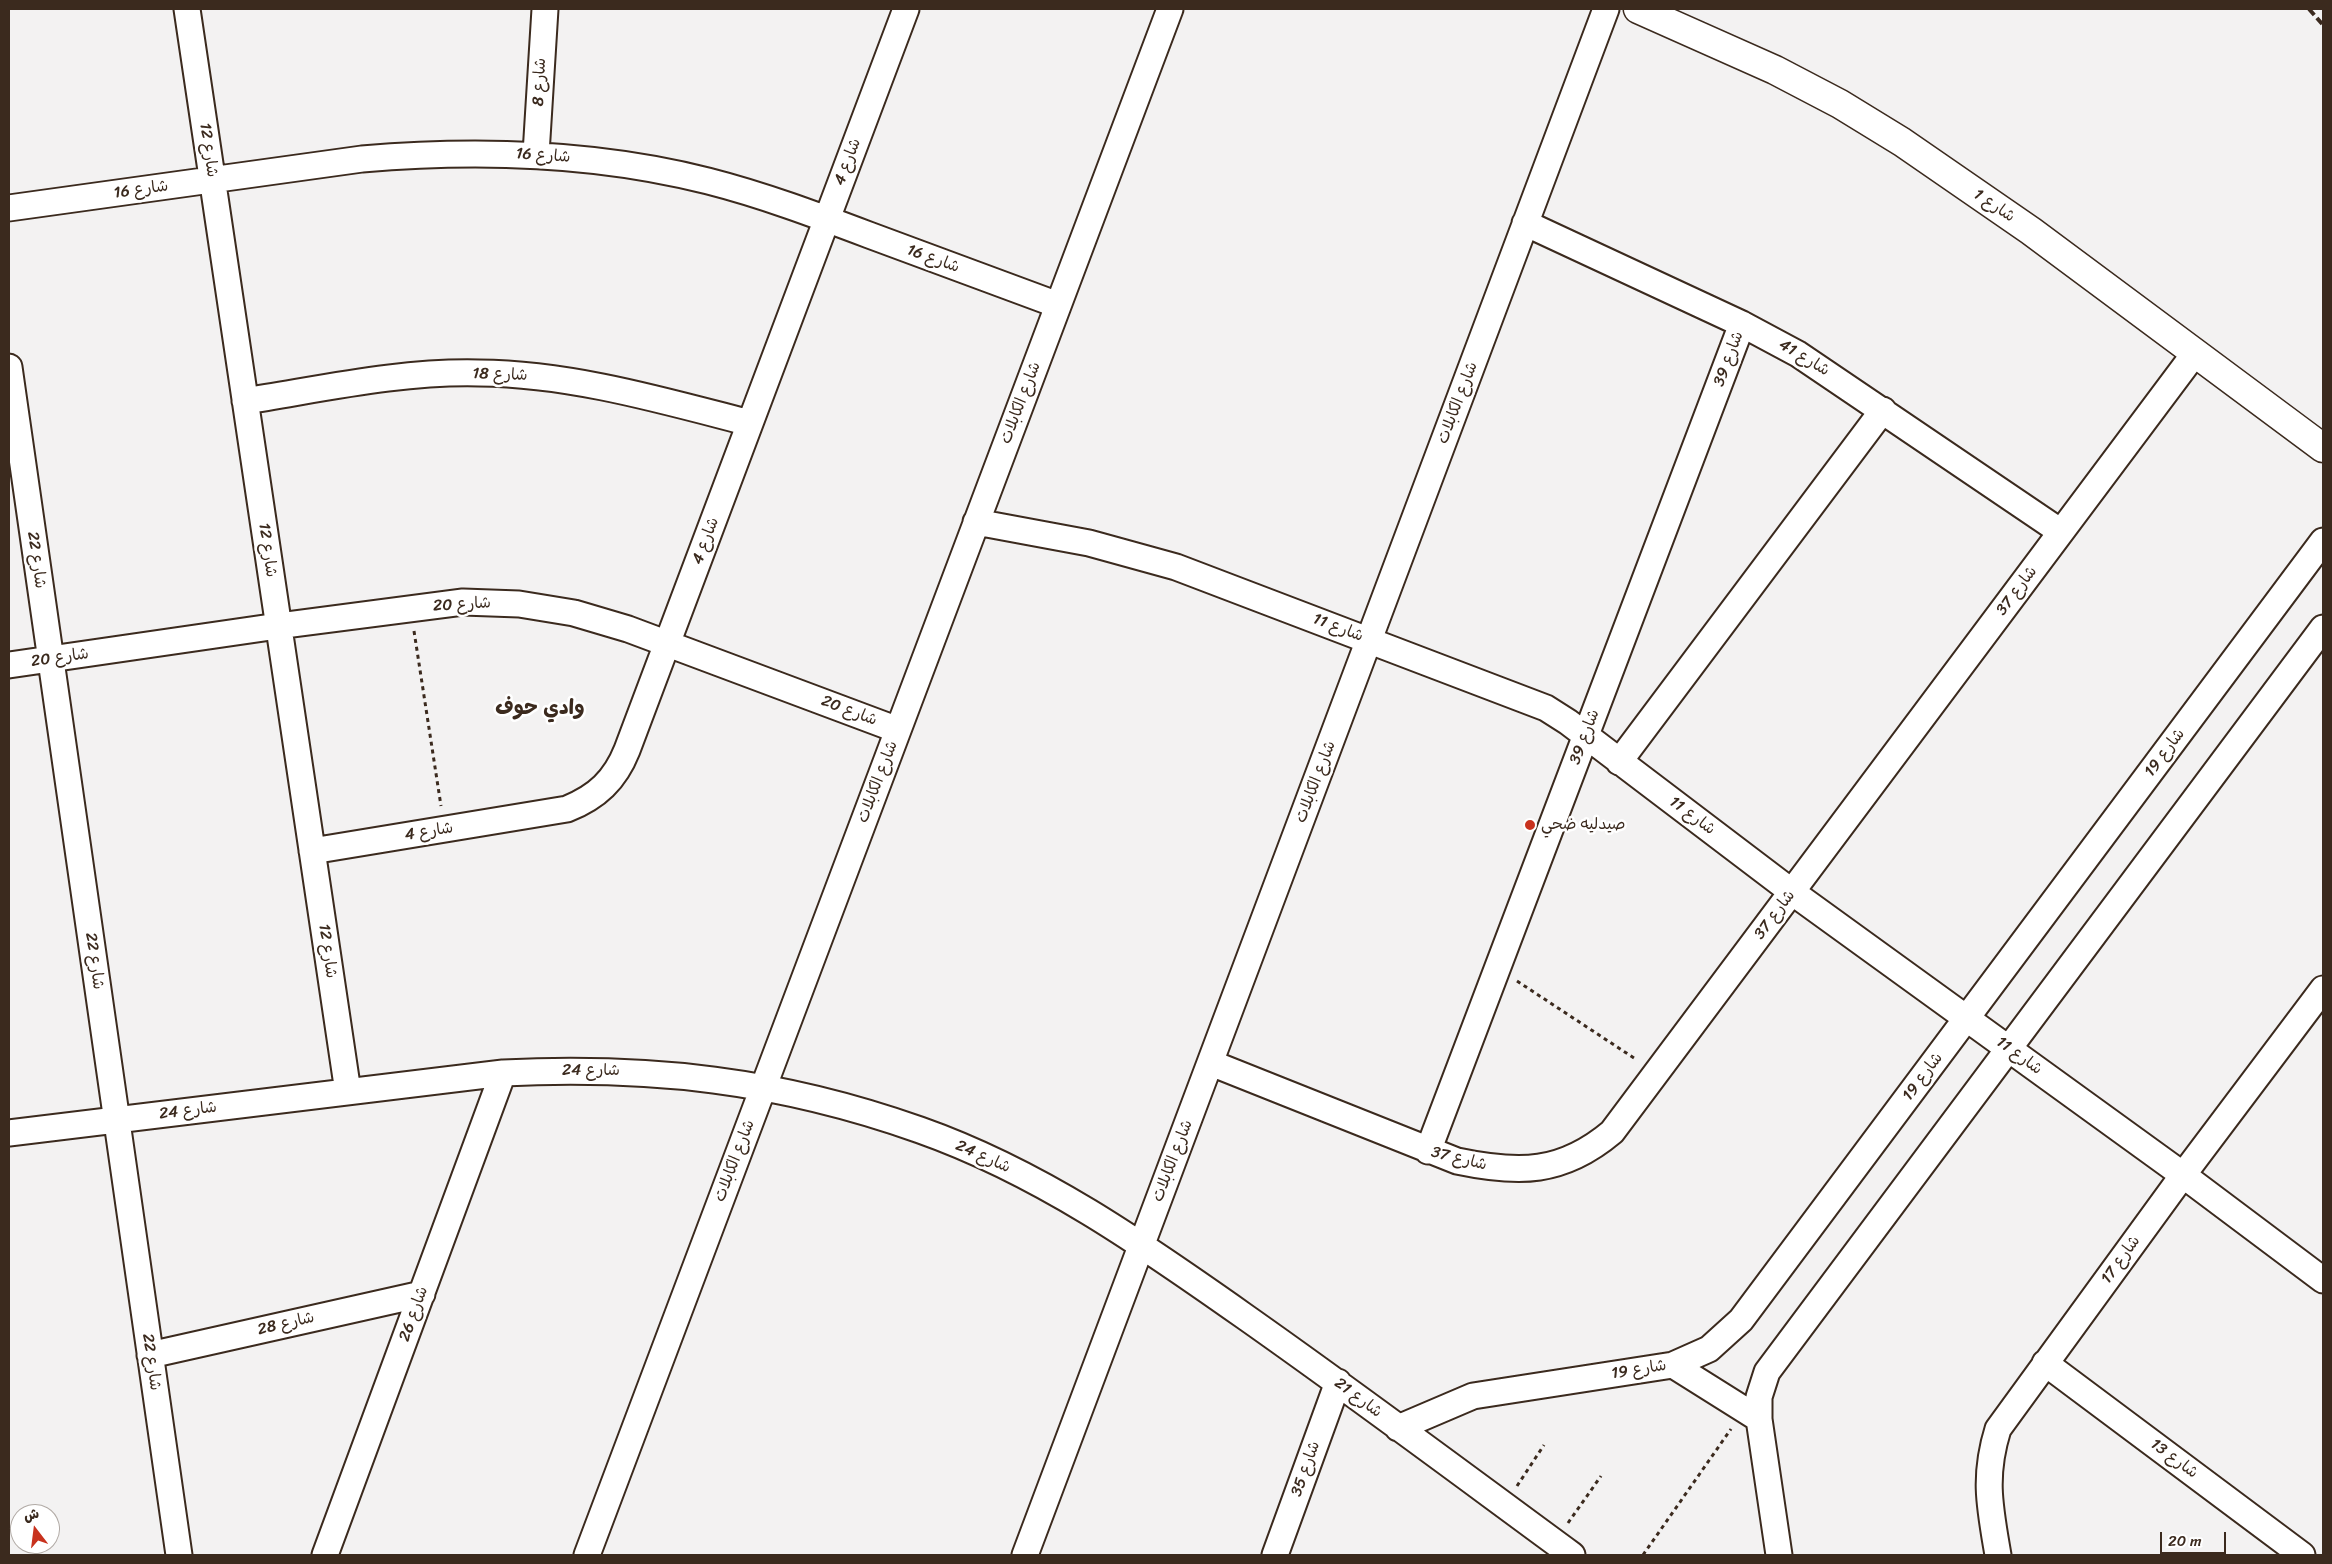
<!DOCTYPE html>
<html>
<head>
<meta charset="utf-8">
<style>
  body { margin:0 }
  #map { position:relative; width:2332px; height:1564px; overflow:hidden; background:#f3f2f2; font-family:Sriracha,"Playpen Sans Arabic",sans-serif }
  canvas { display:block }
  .frame { position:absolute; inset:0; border:10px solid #3b2a1e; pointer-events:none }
  .north { position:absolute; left:10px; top:1504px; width:50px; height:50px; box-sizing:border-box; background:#fff; border:1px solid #b1aaa5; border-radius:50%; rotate:345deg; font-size:14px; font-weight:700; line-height:20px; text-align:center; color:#3b2a1e }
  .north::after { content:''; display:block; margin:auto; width:18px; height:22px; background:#c8321e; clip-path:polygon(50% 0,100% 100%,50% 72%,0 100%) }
  .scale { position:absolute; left:2160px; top:1532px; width:66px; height:22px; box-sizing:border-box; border:2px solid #3b2a1e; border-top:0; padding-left:6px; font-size:15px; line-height:18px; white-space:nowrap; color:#3b2a1e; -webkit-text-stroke:4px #fff; paint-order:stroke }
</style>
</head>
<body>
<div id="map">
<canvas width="2332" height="1564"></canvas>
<div class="frame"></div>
<div class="north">ش</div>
<div class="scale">20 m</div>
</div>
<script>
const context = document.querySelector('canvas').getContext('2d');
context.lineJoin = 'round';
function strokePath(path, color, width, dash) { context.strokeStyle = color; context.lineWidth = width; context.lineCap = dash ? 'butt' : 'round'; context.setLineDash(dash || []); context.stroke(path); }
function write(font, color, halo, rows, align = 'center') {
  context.font = font + ' Sriracha,"Playpen Sans Arabic",sans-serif'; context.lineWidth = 5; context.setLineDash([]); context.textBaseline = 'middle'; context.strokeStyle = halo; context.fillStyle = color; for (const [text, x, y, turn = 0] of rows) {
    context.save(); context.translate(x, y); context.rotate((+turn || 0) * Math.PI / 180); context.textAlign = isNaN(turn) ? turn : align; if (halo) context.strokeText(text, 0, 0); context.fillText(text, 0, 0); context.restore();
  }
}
const path = new Path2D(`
  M414,631L441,806
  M1517,981L1637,1060
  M1517,1486L1544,1445
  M1568,1523L1601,1476
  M1643,1555L1731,1429`);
const minor = new Path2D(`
  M187,9L348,1092
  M536,154L545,9
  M9,208L362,159C478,149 594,152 708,181C763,195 816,215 869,235C932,258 995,282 1058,305
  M1525,223L1742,324L1798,354L2061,532
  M9,367L179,1555
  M245,401C322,389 401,371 479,373C572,374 661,400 750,423
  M976,522L1089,543L1176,567L1546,708L1568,722L1792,892L2183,1175L2323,1280
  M9,665L278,626L463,602L519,604L574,613L628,629L898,730
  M1619,762L1883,410
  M312,851L567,809C597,797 615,780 627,750L906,9
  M1211,1063L1457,1161C1519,1174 1562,1174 1612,1132L2195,353
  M9,1133L503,1073C651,1066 779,1080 920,1130C1039,1172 1142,1244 1244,1316C1355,1394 1463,1475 1572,1555
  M1428,1151L1742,324
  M150,1355L422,1294
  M2045,1363L2302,1555
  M1673,1365L1759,1419
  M1398,1428L1473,1396L1673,1365L1709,1349L1741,1320L2323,541
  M325,1555L503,1073
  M587,1555L1170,9
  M1025,1555L1606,9
  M1275,1555L1338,1382
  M1779,1555L1759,1419V1397L1767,1372L2323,628
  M1998,1555C1990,1508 1983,1477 1998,1429L2183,1175L2323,989`);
const tertiary = new Path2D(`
  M1638,9L1775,70L1840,104L1902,142L2031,231L2323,448`);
const rail = new Path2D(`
  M2309,9L2323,25`);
const markers = [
  [1530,825,6,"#c8321e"]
];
const streetNames = [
  ["شارع 8",540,82,-87],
  ["شارع 12",208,150,82],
  ["شارع 16",543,156,4],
  ["شارع 4",848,162,-69],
  ["شارع 16",141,190,-8],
  ["شارع 1",1994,206,34],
  ["شارع 16",933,259,20],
  ["شارع 41",1804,358,31],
  ["شارع 39",1729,359,-69],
  ["شارع 18",500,375,2],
  ["شارع الكابلات",1021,403,-69],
  ["شارع الكابلات",1458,403,-69],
  ["شارع 4",706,541,-69],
  ["شارع 12",267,550,82],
  ["شارع 22",36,560,82],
  ["شارع 37",2017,591,-53],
  ["شارع 20",462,605,-3],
  ["شارع 11",1338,628,21],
  ["شارع 20",60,658,-8],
  ["شارع 20",849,711,21],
  ["شارع 39",1585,737,-69],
  ["شارع 19",2165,753,-53],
  ["شارع الكابلات",878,782,-69],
  ["شارع الكابلات",1316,782,-69],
  ["شارع 11",1692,816,37],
  ["شارع 4",429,832,-9],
  ["شارع 37",1775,915,-53],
  ["شارع 12",327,951,82],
  ["شارع 22",94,961,82],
  ["شارع 11",2019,1056,36],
  ["شارع 24",591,1071],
  ["شارع 19",1923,1077,-53],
  ["شارع 24",188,1111,-7],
  ["شارع 24",983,1157,24],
  ["شارع 37",1459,1159,14],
  ["شارع الكابلات",735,1161,-69],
  ["شارع الكابلات",1173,1161,-69],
  ["شارع 17",2121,1260,-54],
  ["شارع 26",414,1314,-70],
  ["شارع 28",286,1324,-13],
  ["شارع 22",151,1362,82],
  ["شارع 19",1639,1370,-9],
  ["شارع 21",1358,1398,37],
  ["شارع 13",2174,1459,37],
  ["شارع 35",1306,1469,-70]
];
const poiNames = [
  ["صيدليه ضحي",1541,825]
];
const districtNames = [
  ["وادي حوف",540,709]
];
strokePath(minor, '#3b2a1e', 29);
strokePath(tertiary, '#3b2a1e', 31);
strokePath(path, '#3b2a1e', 3, [4, 4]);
strokePath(minor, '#fff', 25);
strokePath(tertiary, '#fff', 28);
strokePath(rail, '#3b2a1e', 4, [8, 4]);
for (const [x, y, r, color] of markers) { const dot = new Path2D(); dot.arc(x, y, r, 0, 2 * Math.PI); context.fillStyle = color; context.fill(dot); strokePath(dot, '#fff', 2); }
write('16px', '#3b2a1e', '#fff', streetNames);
write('16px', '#3b2a1e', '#fff', poiNames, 'left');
write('bold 21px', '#3b2a1e', '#fff', districtNames);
</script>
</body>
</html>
